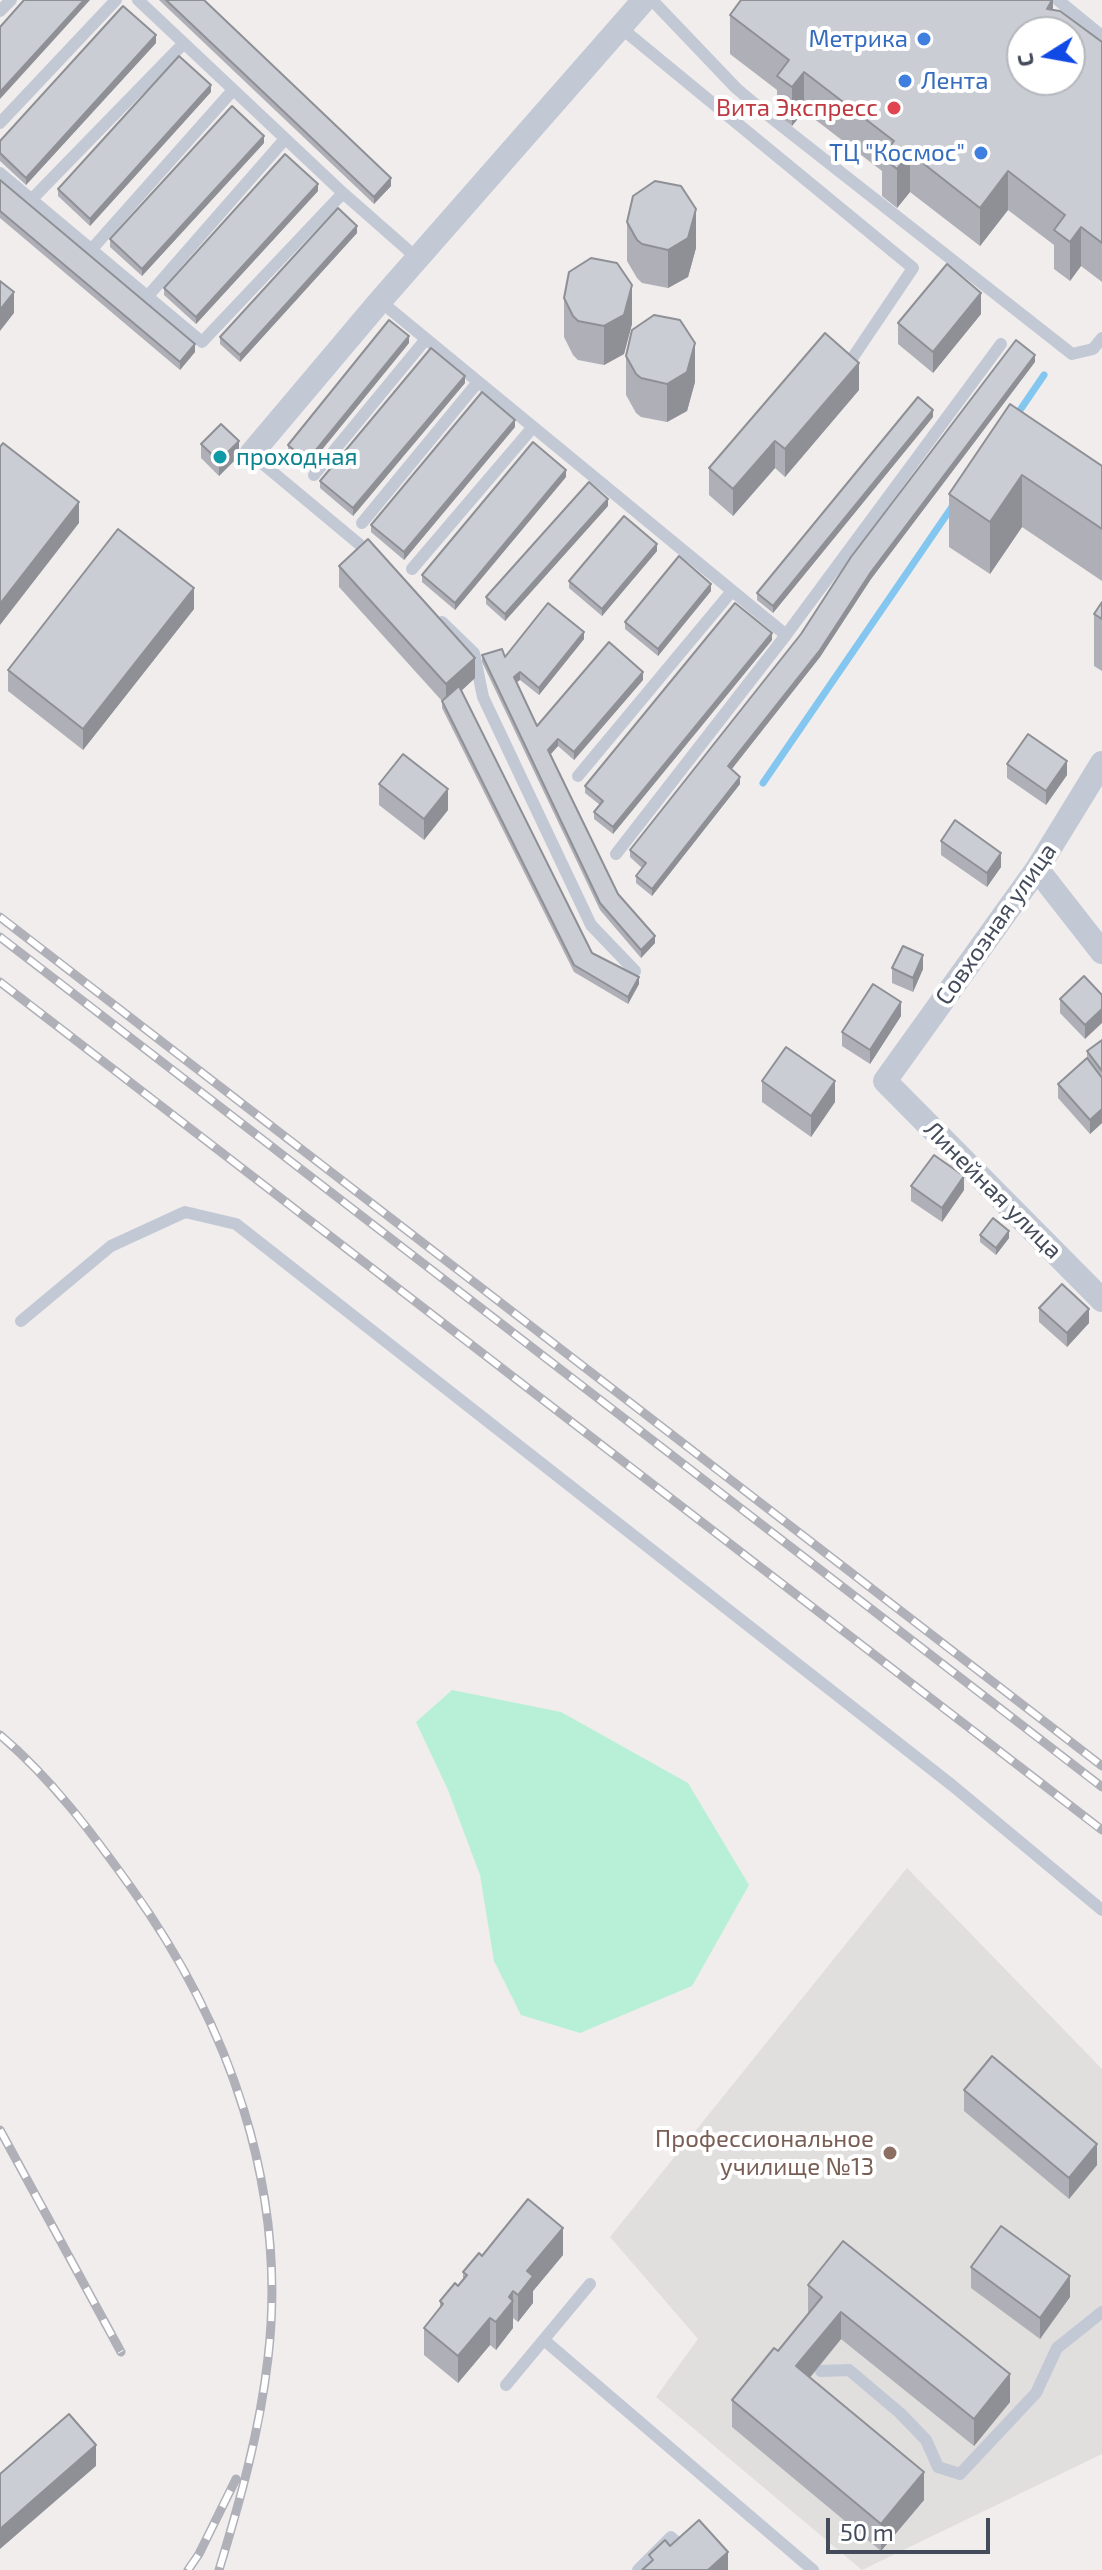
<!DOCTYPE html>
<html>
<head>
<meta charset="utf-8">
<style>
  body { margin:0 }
  #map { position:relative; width:1102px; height:2570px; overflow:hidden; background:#f0edec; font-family:"Exo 2",sans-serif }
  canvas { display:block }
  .north { position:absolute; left:1006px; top:16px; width:80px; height:80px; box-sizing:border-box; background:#fff; border:2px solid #b4b7bd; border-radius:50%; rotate:259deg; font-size:22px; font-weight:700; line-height:32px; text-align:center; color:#444c5b }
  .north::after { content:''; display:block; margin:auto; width:28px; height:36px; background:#1049e6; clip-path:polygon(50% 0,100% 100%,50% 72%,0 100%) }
  .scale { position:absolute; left:826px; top:2518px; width:164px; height:36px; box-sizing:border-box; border:4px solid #444c5b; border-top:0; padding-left:10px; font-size:24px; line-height:28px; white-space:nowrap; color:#444c5b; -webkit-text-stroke:6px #fff; paint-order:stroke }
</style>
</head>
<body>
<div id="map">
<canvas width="1102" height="2570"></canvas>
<div class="north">С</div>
<div class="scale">50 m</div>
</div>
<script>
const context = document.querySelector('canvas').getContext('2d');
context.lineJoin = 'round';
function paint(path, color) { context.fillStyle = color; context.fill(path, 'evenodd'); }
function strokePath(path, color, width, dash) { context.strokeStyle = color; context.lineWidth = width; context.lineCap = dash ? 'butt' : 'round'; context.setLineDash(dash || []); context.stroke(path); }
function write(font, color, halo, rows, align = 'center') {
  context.font = font + ' "Exo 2",sans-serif'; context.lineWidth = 8; context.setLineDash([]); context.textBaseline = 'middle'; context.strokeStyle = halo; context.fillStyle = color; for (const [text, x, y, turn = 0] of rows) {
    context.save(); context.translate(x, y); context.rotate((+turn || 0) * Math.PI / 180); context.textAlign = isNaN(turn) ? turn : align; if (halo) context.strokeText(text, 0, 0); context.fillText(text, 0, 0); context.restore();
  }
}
const education = new Path2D(`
  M907,1868L1102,2069V2454L862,2570L656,2397L698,2339L610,2237Z`);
const green = new Path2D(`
  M452,1690L561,1712L688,1783L749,1885L692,1986L580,2033L521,2015L494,1961L480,1875L448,1790L416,1722Z`);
const stream = new Path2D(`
  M1016,416L1044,375
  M763,783L954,504`);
const service = new Path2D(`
  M138,0L343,193L417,258
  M652,0L736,88L769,116L1072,354L1093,349L1102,338
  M1058,0L1102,36
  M0,11L11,0
  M620,27L913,268L849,363
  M0,123L116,0
  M0,173L202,342L343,193
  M32,199L184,43
  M91,250L233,90
  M147,297L285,139
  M380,301L786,635L1001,344
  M251,454L371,554
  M314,475L426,339
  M362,523L478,382
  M412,569L533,427
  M442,622L474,653L483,697L591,925L635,971
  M578,776L732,591
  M616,854L786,635
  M21,1321L111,1246L185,1212L236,1224L953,1786L1102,1910
  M544,2340L813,2570
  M821,2371L849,2370L900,2413L926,2440L938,2467L960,2474L1036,2393L1057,2348L1102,2312
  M506,2385L590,2284
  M638,2570L671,2537L706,2570`);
const minor = new Path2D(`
  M251,454L380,301L644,0
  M1102,763L1037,869L885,1081L1102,1300
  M1037,869L1102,952`);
const rail = new Path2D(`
  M0,917L1102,1766
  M0,937L1102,1787
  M0,982L1102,1830
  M0,1735C51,1778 92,1833 130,1886C229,2023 288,2188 268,2358C260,2430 240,2501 219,2570
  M0,2130L121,2352
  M188,2570L199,2554L236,2479`);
const wall = new Path2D(`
  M159,0H204L391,186L374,204Z
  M1053,0V10L1102,42V282L1081,266L1070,281L1054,269V245L1008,210L980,246L910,192L897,208L882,196V171L804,111L792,126L777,115V90L730,54V15Z
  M156,43L26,185L0,161V141Z
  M211,92L90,226L58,196V189Z
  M264,143L142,276L110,247V239Z
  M0,180L195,352L180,370L0,218Z
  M318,191L196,324L164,295V288Z
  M627,222L696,248L688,277L668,288L642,283L637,278L627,261Z
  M357,233L240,362L220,344V337Z
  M564,298L632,324L624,354L604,365L578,360L573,355L564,337Z
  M981,314L933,373L898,344V323Z
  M409,343L307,468L288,452V445Z
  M626,356L695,382L687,411L667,422L641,417L636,413L626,395Z
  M1035,362L871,579L820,657L731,769L740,784L652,896L636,883V876L642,868L630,857V850Z
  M465,383L353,516L320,488V481Z
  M859,390L785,477L775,468L733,516L709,495V468Z
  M1010,404L1102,466V581L1022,527L990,574L949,547V494Z
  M933,417L773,613L757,600V593Z
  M515,427L404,560L371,532V525Z
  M201,444L239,456L219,476L201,458Z
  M566,477L455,610L422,582V575Z
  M608,506L505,621L486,604V597Z
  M657,551L602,616L569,588V581Z
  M339,566L475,678L461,691L592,953L639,984L628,1004L574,972L442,708V701L339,587Z
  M711,591L658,656L625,629V622Z
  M1102,602V671L1094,666V614Z
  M194,609L83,750L8,691V670Z
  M584,639L539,695L520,680L516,682L537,726L643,680L574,760L558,746L551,754L618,894L655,943L641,958L600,910L482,662V655L505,657Z
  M772,640L613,834L594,819V812L600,805L585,793V786Z
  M1007,764L1067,775L1046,805L1007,778Z
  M379,784L448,810L424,840L379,805Z
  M941,841L1001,867L987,887L941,855Z
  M892,968L923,969L913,992L892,983Z
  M1102,995L1085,1039L1060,1013V999Z
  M901,1016L870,1064L842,1046V1032Z
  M1102,1040V1123L1090,1134L1058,1098V1084L1087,1058V1051Z
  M762,1081L835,1102L811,1137L762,1102Z
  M911,1186L964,1190L942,1222L911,1201Z
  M980,1235L1009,1238L996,1255L980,1242Z
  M1039,1308L1089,1323L1067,1347L1039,1322Z
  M964,2090L1097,2165L1069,2199L964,2111Z
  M563,2255L533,2291V2303L518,2322L513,2318V2328L496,2350L490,2345L458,2383L424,2355V2328L440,2308V2301L458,2286L463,2280V2272L482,2256Z
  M971,2267L1070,2297L1040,2339L971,2288Z
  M808,2285L1010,2402L974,2446L841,2339L810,2378L924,2500L881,2551L732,2427V2400L778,2351L809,2313L808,2312Z`);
const shadedWall = new Path2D(`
  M84,0H90L0,99V92Z
  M1052,0H1053V32L1047,9Z
  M156,35V43L26,185V178Z
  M804,72V111L792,126V87Z
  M211,85V92L90,226V219Z
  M264,136V143L142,276V269Z
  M910,153V192L897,208V169Z
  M1008,171V210L980,246V208Z
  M391,178V186L374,204V197Z
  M318,184V191L196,324V317Z
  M696,209V248L688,277L668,288V250Z
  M357,226V233L240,362V355Z
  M1081,227V266L1070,281V242Z
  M632,285V324L624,354L604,365V326Z
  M14,292V313L0,331V310Z
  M981,293V314L933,373V352Z
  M409,336V343L307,468V461Z
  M695,343V382L687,411L667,422V384Z
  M195,344V352L180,370V362Z
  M1035,355V362L871,579L820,657L728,774V766L871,572Z
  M859,363V390L785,477V449Z
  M465,376V383L353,516V508Z
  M933,410V417L773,613V606Z
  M515,420V427L404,560V552Z
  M239,441V456L219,476V461Z
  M775,441V468L733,516V489Z
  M566,470V477L455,610V603Z
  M1022,475V527L990,574V522Z
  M608,499V506L505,621V614Z
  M79,502V523L0,625V604Z
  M657,544V551L602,616V609Z
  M711,584V591L658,656V649Z
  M194,588V609L83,750V729Z
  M584,632V639L539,695V688Z
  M772,633V640L613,834V827Z
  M475,658V678L446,705V684Z
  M520,672V680L514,684V677Z
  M643,672V680L574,760V752Z
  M558,739V746L548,757V750Z
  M1067,761V775L1046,805V791Z
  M740,777V784L652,896V889Z
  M448,789V810L424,840V819Z
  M1001,853V867L987,887V873Z
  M655,936V943L641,958V950Z
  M923,955V969L913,992V978Z
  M639,977V984L628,1004V997Z
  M901,1002V1016L870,1064V1050Z
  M1102,1009V1023L1085,1039V1025Z
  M835,1081V1102L811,1137V1116Z
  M1102,1109V1123L1090,1134V1120Z
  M964,1176V1190L942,1222V1208Z
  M1009,1231V1238L996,1255V1248Z
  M1089,1309V1323L1067,1347V1333Z
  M1097,2144V2165L1069,2199V2178Z
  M563,2228V2255L533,2291V2303L518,2322V2295L527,2271Z
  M1070,2276V2297L1040,2339V2318Z
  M513,2291V2328L496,2350V2322L509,2297Z
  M841,2312V2339L796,2394V2366Z
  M490,2318V2345L458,2383V2356Z
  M1010,2374V2402L974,2446V2419Z
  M96,2445V2466L0,2549V2529Z
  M924,2472V2500L881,2551V2524Z
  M728,2552V2570H708Z`);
const building = new Path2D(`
  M24,0H84L0,92V27Z
  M166,0H204L391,178L374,197Z
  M741,0H1052L1047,9L1060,11L1102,42V243L1081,227L1070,242L1054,230L1065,215L1008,171L980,208L910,153L897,169L882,157L894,141L804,72L792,87L777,76L789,60L730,15ZM1022,32H1070V80H1022Z
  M123,6L156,35L26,178L0,153V141Z
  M179,56L211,85L90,219L58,189Z
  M232,106L264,136L142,269L110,239Z
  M285,154L318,184L196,317L164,288Z
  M0,180L195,344L180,362L0,211Z
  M655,181L681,186L696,209L688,238L668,250L642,244L637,240L627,222L633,196Z
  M338,208L357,226L240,355L220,337Z
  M591,258L617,263L632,285L624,315L604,326L578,321L573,316L564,298L569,272Z
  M947,264L981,293L933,352L898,323Z
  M0,281L14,292L0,310Z
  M654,315L680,320L695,343L687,372L667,384L641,378L636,374L626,356L632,330Z
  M389,320L409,336L307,461L288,445Z
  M825,333L859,363L785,449L775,441L733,489L709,468Z
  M1016,340L1035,355L871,572L820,650L728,766L740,777L652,889L636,876L646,863L630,850L801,634L851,557Z
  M431,348L465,376L353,508L320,481Z
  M482,392L515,420L404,552L371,525Z
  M918,397L933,410L773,606L757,593Z
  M1010,404L1102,466V529L1022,475L990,522L949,494Z
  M221,424L239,441L219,461L201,444Z
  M533,442L566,470L455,603L422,575Z
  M3,443L79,502L0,604V447Z
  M589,482L608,499L505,614L486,597Z
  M624,516L657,544L602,609L569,581Z
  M118,529L194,588L83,729L8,670Z
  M368,539L475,658L446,684L339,566Z
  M679,556L711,584L658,649L625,622Z
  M1102,602V619L1094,614Z
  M548,603L584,632L539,688L520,672L514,677L537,726L609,642L643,672L574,752L558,739L548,750L618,894L655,936L641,950L600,903L482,655L502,649L505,657Z
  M735,603L772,633L613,827L594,812L603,801L585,786Z
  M459,686L592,953L639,977L628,997L574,965L442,701Z
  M1028,734L1067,761L1046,791L1007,764Z
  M403,754L448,789L424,819L379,784Z
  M955,820L1001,853L987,873L941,841Z
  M903,946L923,955L913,978L892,968Z
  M1084,976L1102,995V1009L1085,1025L1060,999Z
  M873,984L901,1002L870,1050L842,1032Z
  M1102,1040V1071L1087,1051Z
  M786,1047L835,1081L811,1116L762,1081Z
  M1087,1058L1102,1078V1109L1090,1120L1058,1084Z
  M934,1155L964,1176L942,1208L911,1186Z
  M993,1218L1009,1231L996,1248L980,1235Z
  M1062,1284L1089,1309L1067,1333L1039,1308Z
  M992,2056L1097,2144L1069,2178L964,2090Z
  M528,2199L563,2228L527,2271L533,2276L518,2295L513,2291L509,2297L513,2301L496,2322L490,2318L458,2356L424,2328L443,2304L440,2301L455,2283L458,2286L467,2275L463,2272L479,2253L482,2256Z
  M1001,2226L1070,2276L1040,2318L971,2267Z
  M843,2241L1010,2374L974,2419L841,2312L796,2366L924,2472L881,2524L732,2400L774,2348L778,2351L822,2297L808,2285Z
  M69,2414L96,2445L0,2529V2474Z
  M699,2520L728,2552L708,2570H642L653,2560L649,2555L665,2540L670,2546Z`);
const markers = [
  [924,39,8,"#3f7fe0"],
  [905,81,8,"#3f7fe0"],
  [894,108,8,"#e0444e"],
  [981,153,8,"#3f7fe0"],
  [220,457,8,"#0f9aa8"],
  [890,2153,8,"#8d6e63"]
];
const shopNames = [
  ["Метрика",908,39],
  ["Лента",921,81,"left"],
  ["ТЦ \"Космос\"",965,153]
];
const healthNames = [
  ["Вита Экспресс",878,108]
];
const cultureNames = [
  ["проходная",236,457]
];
const streetNames = [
  ["Совхозная улица",996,924,-55],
  ["Линейная улица",993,1190,45]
];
const educationNames = [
  ["Профессиональное",874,2139],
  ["училище №13",874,2167]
];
paint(education, '#e1dede');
paint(green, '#b8f0d7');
strokePath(stream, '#83c6ef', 7);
strokePath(service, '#c2c9d5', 12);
strokePath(minor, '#c2c9d5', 24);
strokePath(rail, '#afb0b8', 9);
strokePath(rail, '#fff', 6, [18]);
paint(wall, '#afb0b7');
paint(shadedWall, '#8e9095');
paint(building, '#cbcdd5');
strokePath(building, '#8e9095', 2);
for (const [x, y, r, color] of markers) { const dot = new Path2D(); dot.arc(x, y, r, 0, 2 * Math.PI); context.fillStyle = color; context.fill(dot); strokePath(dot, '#fff', 3); }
write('24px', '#366cbe', '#fff', shopNames, 'right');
write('24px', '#be3a42', '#fff', healthNames, 'right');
write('24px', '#0d838f', '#fff', cultureNames, 'left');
write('24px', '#444c5b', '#fff', streetNames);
write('24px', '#785e54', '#fff', educationNames, 'right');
</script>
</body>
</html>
